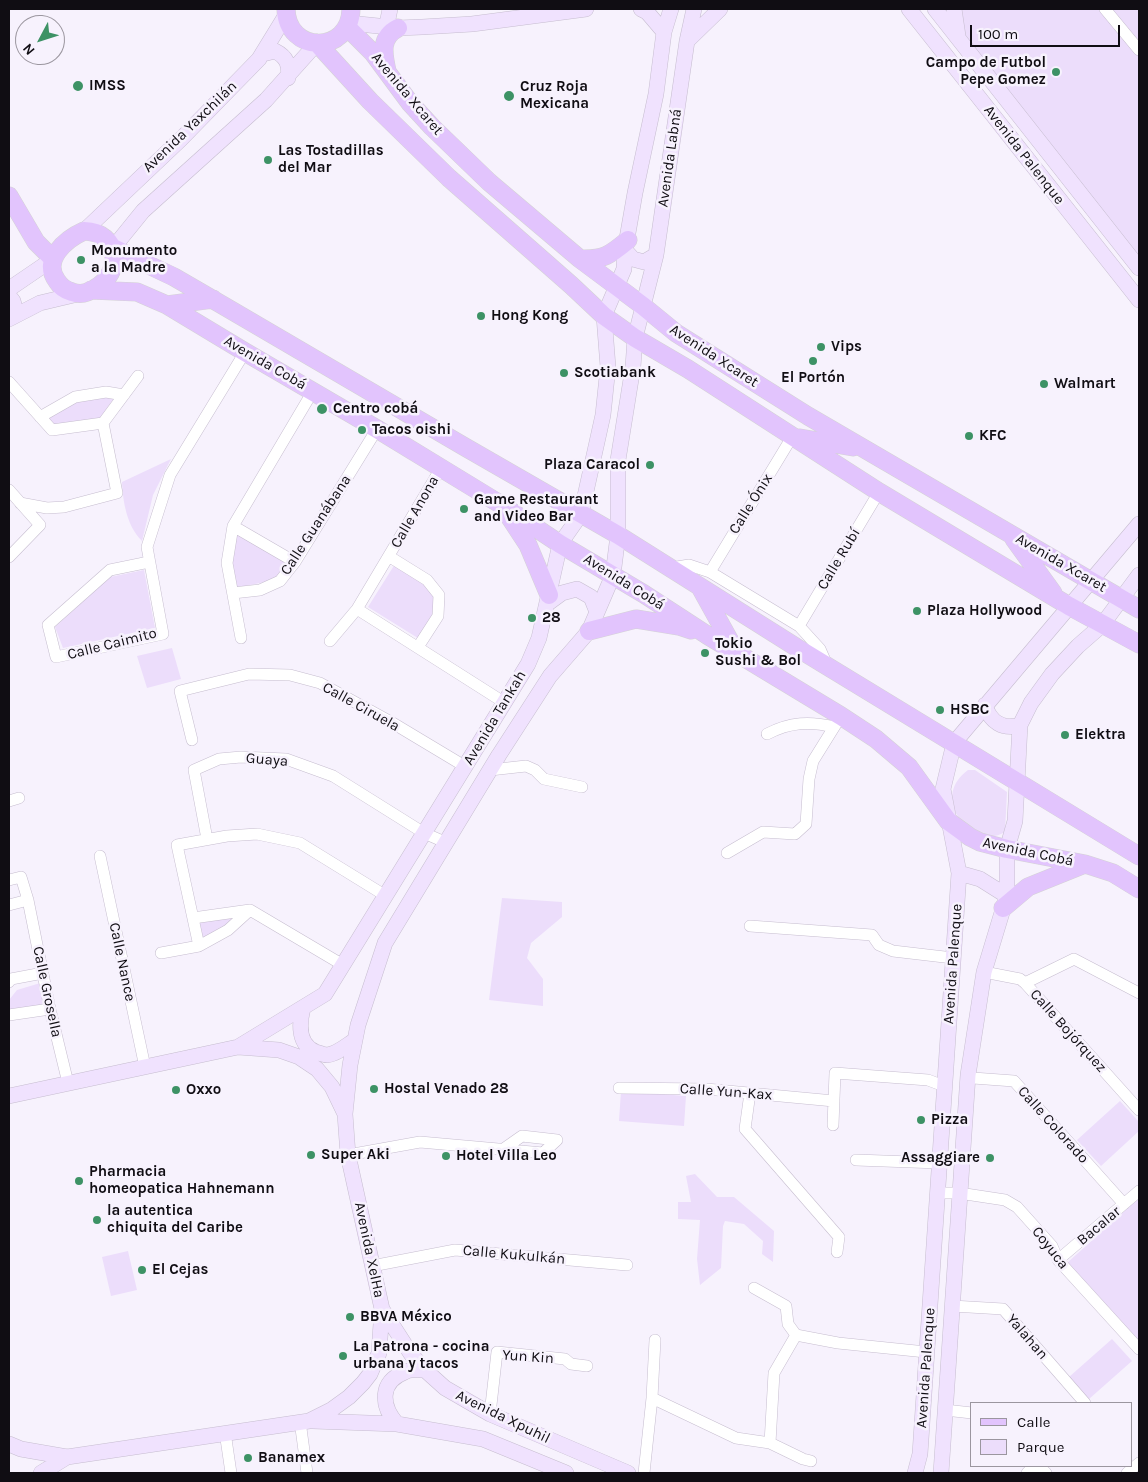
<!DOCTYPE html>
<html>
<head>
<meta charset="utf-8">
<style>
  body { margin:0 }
  #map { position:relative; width:1148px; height:1482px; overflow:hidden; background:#f7f2fd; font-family:Karla,sans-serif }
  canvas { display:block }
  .frame { position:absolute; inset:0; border:10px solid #100d13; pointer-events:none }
  .legend { position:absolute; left:970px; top:1402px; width:162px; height:65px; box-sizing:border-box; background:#f7f2fd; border:1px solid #9b969f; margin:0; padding:6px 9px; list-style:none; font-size:15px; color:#100d13 }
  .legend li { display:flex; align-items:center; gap:10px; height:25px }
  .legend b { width:25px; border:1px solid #9b969f }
  .north { position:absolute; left:15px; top:15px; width:50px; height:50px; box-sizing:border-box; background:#f7f2fd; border:1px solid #9b969f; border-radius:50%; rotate:230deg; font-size:14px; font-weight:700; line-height:20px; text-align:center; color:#100d13 }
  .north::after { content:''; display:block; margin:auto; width:18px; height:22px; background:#3d9265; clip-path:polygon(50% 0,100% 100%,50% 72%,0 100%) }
  .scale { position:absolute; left:970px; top:25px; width:150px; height:22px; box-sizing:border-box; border:2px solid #100d13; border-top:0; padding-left:6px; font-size:15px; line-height:18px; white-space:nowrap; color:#100d13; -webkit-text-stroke:4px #f7f2fd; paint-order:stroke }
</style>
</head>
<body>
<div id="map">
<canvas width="1148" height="1482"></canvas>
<div class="frame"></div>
<ul class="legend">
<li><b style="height:6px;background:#e2c4fd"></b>Calle</li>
<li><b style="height:14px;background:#ecddfb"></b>Parque</li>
</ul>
<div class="north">N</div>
<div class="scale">100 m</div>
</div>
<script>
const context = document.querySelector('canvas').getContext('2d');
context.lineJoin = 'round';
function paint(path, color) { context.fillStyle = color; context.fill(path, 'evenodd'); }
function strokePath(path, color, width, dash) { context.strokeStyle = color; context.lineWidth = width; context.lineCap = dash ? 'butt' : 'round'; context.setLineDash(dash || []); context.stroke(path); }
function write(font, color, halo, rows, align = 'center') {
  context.font = font + ' Karla,sans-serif'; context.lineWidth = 5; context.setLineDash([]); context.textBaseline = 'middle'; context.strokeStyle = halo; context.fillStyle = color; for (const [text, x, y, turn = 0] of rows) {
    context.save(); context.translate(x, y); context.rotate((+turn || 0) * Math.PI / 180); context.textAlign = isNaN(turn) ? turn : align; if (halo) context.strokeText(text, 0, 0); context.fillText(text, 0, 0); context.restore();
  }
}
const green = new Path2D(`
  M962,9H1139V270L964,43L960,20Z
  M95,398H114L99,420L54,428L45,418L65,405Z
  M171,459L153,495L142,541C127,526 123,503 122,482Z
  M237,534L290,563L274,580L236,588L231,558Z
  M395,564C414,576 446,592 435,620C432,627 425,634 421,640L368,607Z
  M144,570L155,628L63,648L55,627L110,577Z
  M172,648L181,679L147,688L137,656Z
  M968,770H975L1007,792L1005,832C975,851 927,800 968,770Z
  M502,898L562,902V917L531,943L527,958L543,979V1006L489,1000Z
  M239,916L226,927L202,940L197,923Z
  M47,981L52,1005L9,1012V1000L17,990Z
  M621,1091L686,1096L684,1126L619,1121Z
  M1120,1101L1139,1122V1131L1101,1166L1077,1140Z
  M695,1174L717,1197H734L774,1231L773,1262L762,1254L763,1241L744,1224L725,1221L723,1226L721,1268L700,1285L697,1259L700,1220L678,1219V1202H691L686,1176Z
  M1139,1198V1341L1067,1263Z
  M128,1251L137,1290L111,1296L102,1257Z
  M1112,1339L1132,1361L1089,1399L1069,1377Z`);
const street = new Path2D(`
  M1105,9L1139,50
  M9,382L52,430L103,423L138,376
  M40,417L75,397L106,392L124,395
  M9,490L40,525L9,557
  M20,503L47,508L64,507L117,493L103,423
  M233,526L295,562
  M390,557L427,580L439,595L438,616L418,647
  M149,562L110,570L48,625L56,657L163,634L147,547L170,475L245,352
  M671,568L689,565L710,572L799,626L820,649L827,665
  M710,572L792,437
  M233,593L260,590L280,581L295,562L377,429
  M357,609L505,703
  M799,626L879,492
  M241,638L227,563L233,526L313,391
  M330,641L357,609L441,468
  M767,734C790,722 810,721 834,727
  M192,740L180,691L249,674L290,675L320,683L391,722L466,767
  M490,770L526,766L535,770L544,779L582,787
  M9,801L19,798
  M207,839L194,770L219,759L241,757L286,759L333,776L424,833L447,843
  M727,853L763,832L795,834L806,824L809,779L813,761L841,716
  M100,856L145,1067
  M9,880L21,877L28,900L50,1009L68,1083
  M9,905L28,900
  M193,918L250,910L343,965
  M750,926L872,935L879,945L893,951L953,958
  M199,946L177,845L227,836L257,834L300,843L386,896
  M161,953L199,946L228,930L250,910
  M984,972L1020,979L1025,983L1139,1110
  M9,982L11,979L43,973
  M1025,983L1074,959L1139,993
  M9,1015L50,1009
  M968,1075L973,1078L1014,1081L1124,1204
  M619,1088L706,1089L834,1101
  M750,1093L745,1129L839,1237L837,1252
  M833,1125L835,1073L928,1080L944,1086
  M348,1155L420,1142L543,1153L557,1140L522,1136L502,1150
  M856,1160L939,1163
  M937,1193H959L1005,1200L1017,1207L1052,1246L1058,1260L1139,1349
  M1058,1260L1139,1191
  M372,1266L455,1250L627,1265
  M754,1288L786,1306L788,1324L796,1335L838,1343L926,1352
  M952,1306L1003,1309L1085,1403
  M796,1335L774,1373L770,1443L803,1459L811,1461
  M652,1398L736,1438L770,1443
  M945,1410L972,1413
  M490,1414L497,1352L565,1359L571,1364L587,1366
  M300,1421L307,1473
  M225,1432L231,1473
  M1038,1466L1046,1473
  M644,1473L652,1398L655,1340
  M1027,1473L1034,1466
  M1127,1473L1139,1463`);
const secondary = new Path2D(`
  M641,9L647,12L664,32
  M909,9L1139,300
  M935,9L1139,268
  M954,9L958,36
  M349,23L398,28L422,27L472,24L586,9
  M390,26L388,19L390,9
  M687,41L720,9
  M263,54L275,51C287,57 290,65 288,78
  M84,231L181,139L259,59L286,15
  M113,248L143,211L266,100L317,43
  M625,250L633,259L644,262L656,255
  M9,289L53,259
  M9,296L13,301L15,308L11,318
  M9,319L40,303L78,294
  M547,604L562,593L577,589L591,597L597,612
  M985,705C990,722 1003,730 1020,725
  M959,873L980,879L1007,896
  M303,1008C299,1024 298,1045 316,1052C319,1053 324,1055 327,1055C337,1054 347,1045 355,1040
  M238,1047L325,994L528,664L539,638L560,544L581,514L603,415L608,367L604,316L624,269L625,250L635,193L656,94L664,32L671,9
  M9,1096L238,1047L279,1050L299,1057L317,1069L332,1087L345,1114L348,1155L382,1309L379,1353L370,1374L363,1383L349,1397L331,1410L309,1421L67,1457L21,1449L9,1444
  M345,1114L350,1065L358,1025L385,943L499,755L550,676L589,631L613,575L618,535V460L633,367L635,338L656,255L687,41L694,9
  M382,1309L411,1354L425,1370L445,1388L490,1414L628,1473
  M313,1421L397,1424L483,1439L566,1473
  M397,1424C381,1406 379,1382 405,1372C410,1369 418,1370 425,1370
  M41,1473L67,1457
  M915,1473L920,1454L959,873L943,789L954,743L1139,524
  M941,1473L968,1075L984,972L1007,896V849L1015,821L1020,725L1031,703L1052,674L1078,646L1102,625L1139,575`);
const primary = new Path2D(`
  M286,9C287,54 350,55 351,9
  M347,27L373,53L410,103L432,127L489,182L580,259L643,306L676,333L808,416L1139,609
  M317,43L370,101L449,178L571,285L604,316L635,338L688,369L879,492L1069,606L1139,644
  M387,71C383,53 380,37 398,28
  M9,196L36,242L53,259
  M84,231C120,232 124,273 94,289C86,293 81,295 72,292C65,290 60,286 57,281C41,260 66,239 84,231Z
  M113,248L174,277L224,306L465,447L618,535L799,649L1139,856
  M580,259C604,260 610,255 628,240
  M91,290L137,292L167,305L245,352L377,429L500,504L560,544L644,594L707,635L841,716L876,739L909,767L948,821L970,837L980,842L1007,849L1085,864L1113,873L1139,889
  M167,305L213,299
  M800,438L853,447
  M505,510L528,545L549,595
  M1014,539L1053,593
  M700,587L736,652
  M589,631L636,619L679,626L691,630
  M1003,908L1028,887L1085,864`);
const markers = [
  [1056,72,5,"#3d9265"],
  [78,86,6,"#3d9265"],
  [509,96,6,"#3d9265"],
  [268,160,5,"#3d9265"],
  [81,260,5,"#3d9265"],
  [481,316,5,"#3d9265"],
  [821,347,5,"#3d9265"],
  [813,361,5,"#3d9265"],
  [564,373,5,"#3d9265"],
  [1044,384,5,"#3d9265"],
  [322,409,6,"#3d9265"],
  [362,430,5,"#3d9265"],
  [969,436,5,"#3d9265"],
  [650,465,5,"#3d9265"],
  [464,509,5,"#3d9265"],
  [917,611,5,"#3d9265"],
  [532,618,5,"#3d9265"],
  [705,653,5,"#3d9265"],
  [940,710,5,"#3d9265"],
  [1065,735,5,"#3d9265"],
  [374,1089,5,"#3d9265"],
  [176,1090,5,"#3d9265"],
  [921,1120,5,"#3d9265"],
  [311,1155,5,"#3d9265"],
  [446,1156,5,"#3d9265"],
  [990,1158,5,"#3d9265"],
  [79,1181,5,"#3d9265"],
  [97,1220,5,"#3d9265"],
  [142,1270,5,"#3d9265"],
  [350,1317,5,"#3d9265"],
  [343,1356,5,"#3d9265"],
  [248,1458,5,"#3d9265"]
];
const poiNames = [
  ["Campo de Futbol",1046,63,"right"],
  ["Pepe Gomez",1046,80,"right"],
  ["IMSS",89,86],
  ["Cruz Roja",520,87],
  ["Mexicana",520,104],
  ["Las Tostadillas",278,151],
  ["del Mar",278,168],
  ["Monumento",91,251],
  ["a la Madre",91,268],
  ["Hong Kong",491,316],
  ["Vips",831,347],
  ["Scotiabank",574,373],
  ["El Portón",813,378,"center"],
  ["Walmart",1054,384],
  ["Centro cobá",333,409],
  ["Tacos oishi",372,430],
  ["KFC",979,436],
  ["Plaza Caracol",640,465,"right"],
  ["Game Restaurant",474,500],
  ["and Video Bar",474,517],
  ["Plaza Hollywood",927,611],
  ["28",542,618],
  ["Tokio",715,644],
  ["Sushi & Bol",715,661],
  ["HSBC",950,710],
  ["Elektra",1075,735],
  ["Hostal Venado 28",384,1089],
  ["Oxxo",186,1090],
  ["Pizza",931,1120],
  ["Super Aki",321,1155],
  ["Hotel Villa Leo",456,1156],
  ["Assaggiare",980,1158,"right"],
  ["Pharmacia",89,1172],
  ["homeopatica Hahnemann",89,1189],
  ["la autentica",107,1211],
  ["chiquita del Caribe",107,1228],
  ["El Cejas",152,1270],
  ["BBVA México",360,1317],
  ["La Patrona - cocina",353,1347],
  ["urbana y tacos",353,1364],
  ["Banamex",258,1458]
];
const streetNames = [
  ["Avenida Xcaret",407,94,50],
  ["Avenida Yaxchilán",190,127,-44],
  ["Avenida Palenque",1024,155,52],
  ["Avenida Labná",670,158,-82],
  ["Avenida Xcaret",714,356,33],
  ["Avenida Cobá",265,363,30],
  ["Calle Ónix",751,504,-58],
  ["Calle Anona",415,512,-60],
  ["Calle Guanábana",316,525,-57],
  ["Calle Rubí",839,559,-59],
  ["Avenida Xcaret",1061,563,30],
  ["Avenida Cobá",624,582,32],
  ["Calle Caimito",112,644,-14],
  ["Calle Ciruela",361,707,29],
  ["Avenida Tankah",495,718,-59],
  ["Guaya",267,760,5],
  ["Avenida Cobá",1028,852,12],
  ["Calle Nance",122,962,78],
  ["Avenida Palenque",953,964,-86],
  ["Calle Grosella",47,992,78],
  ["Calle Bojórquez",1068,1031,48],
  ["Calle Yun-Kax",726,1092,4],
  ["Calle Colorado",1053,1125,48],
  ["Bacalar",1099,1226,-40],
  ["Coyuca",1050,1248,52],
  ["Avenida XelHa",369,1250,78],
  ["Calle Kukulkán",514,1255,5],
  ["Yalahan",1027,1337,49],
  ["Yun Kin",528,1357,4],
  ["Avenida Palenque",926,1368,-86],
  ["Avenida Xpuhil",503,1417,26]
];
paint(green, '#ecddfb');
strokePath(street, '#c6bdcf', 12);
strokePath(secondary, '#c6bdcf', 16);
strokePath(primary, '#d4d3d5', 19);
strokePath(street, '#fff', 11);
strokePath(secondary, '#f0e2fe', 15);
strokePath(primary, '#e2c4fd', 18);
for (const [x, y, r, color] of markers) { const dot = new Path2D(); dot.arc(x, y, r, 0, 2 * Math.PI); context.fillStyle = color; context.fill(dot); strokePath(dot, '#f7f2fd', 2); }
write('bold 15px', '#100d13', '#f7f2fd', poiNames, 'left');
write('15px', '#100d13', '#f7f2fd', streetNames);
</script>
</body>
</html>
